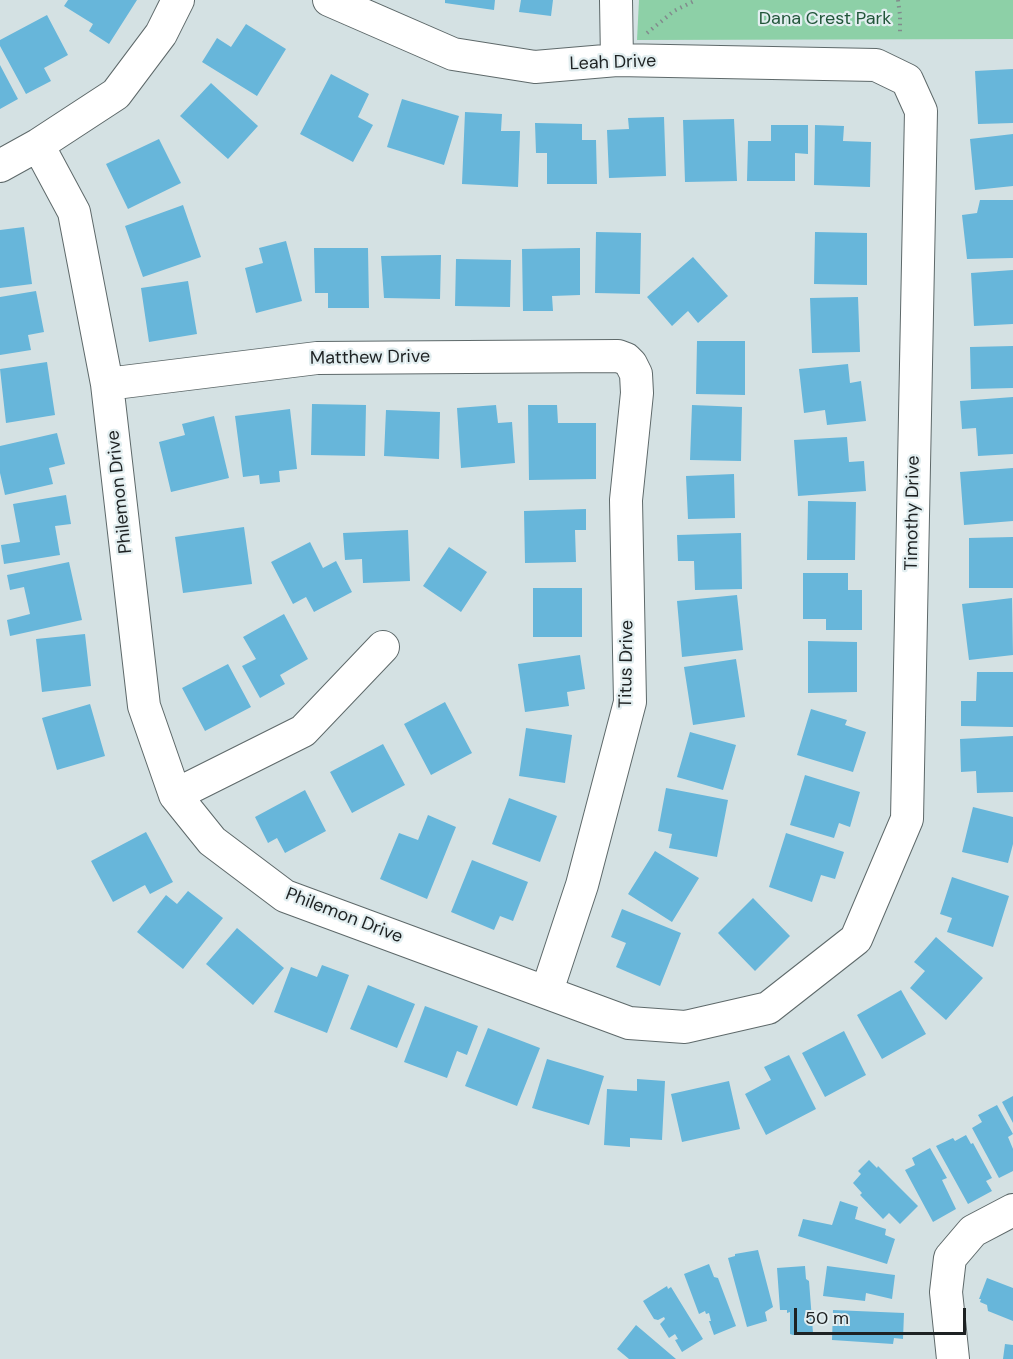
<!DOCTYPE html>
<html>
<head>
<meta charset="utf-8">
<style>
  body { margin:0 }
  #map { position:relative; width:1013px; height:1359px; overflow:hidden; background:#d4e1e3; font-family:"DM Sans",sans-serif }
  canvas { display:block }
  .scale { position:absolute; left:794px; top:1308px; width:172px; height:27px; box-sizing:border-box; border:3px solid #1e2223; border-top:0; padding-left:8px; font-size:18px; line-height:21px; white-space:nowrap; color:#1e2223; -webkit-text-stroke:4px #e2eef0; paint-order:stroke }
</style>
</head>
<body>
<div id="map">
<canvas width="1013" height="1359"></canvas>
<div class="scale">50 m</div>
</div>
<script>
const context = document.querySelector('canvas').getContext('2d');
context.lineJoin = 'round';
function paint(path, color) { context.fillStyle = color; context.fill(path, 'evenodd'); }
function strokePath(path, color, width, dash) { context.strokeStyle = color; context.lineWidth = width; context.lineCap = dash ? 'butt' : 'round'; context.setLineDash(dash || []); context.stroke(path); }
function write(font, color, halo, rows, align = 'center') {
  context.font = font + ' "DM Sans",sans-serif'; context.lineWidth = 4.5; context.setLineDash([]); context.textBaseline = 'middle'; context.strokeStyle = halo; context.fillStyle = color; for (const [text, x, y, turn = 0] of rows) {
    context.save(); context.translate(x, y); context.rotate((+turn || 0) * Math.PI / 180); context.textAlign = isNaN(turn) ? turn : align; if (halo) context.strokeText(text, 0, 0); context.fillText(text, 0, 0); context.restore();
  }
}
const green = new Path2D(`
  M639,0H1013V39L637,40Z`);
const building = new Path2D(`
  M68,0H137L109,44L89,31L93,24L64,6Z
  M445,0H495L494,10L445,3Z
  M521,0H553L551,16L519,12Z
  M47,15L68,55L44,68L51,81L26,94L0,46V40Z
  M246,24L286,49L257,96L202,62L217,38L231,47Z
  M0,65L18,99L0,109Z
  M1013,69V123L978,124L975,71Z
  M331,74L369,94L358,117L373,125L353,162L300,134Z
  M211,83L258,126L228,159L180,116Z
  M402,99L459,116L444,165L387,147Z
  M465,112L502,114L501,131H520L518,187L462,184Z
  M664,117L666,176L609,178L607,130L629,129L628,118Z
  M734,119L737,181L685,182L683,120Z
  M535,123L582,124V140H596L597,184H547V153H536Z
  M771,125H808V154L795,153V181H747L748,141H771Z
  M815,125L844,126L843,141L871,142L870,187L814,185Z
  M1013,134V186L975,190L970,139Z
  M159,139L181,183L128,209L106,164Z
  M980,200H1013V258L967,259L962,215L977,213Z
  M183,205L201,257L143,277L125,226Z
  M24,227L32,284L0,288V230Z
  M596,232L641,233L640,294L595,293Z
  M815,232L867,233V285L814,284Z
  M286,241L302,301L256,313L245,268L263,263L259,248Z
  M314,248H368L369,308H328V293H315Z
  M580,248V295L552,296L553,311H523L522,249Z
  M441,255L440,299L384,298L381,256Z
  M693,257L728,296L698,323L688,311L672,326L647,297Z
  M456,259L511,260L510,307L455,306Z
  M1013,270V324L974,326L971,273Z
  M188,281L197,334L149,342L141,288Z
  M36,291L44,332L28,335L31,350L0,355V297Z
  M858,297L860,352L812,353L810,298Z
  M697,341H745V395L696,394Z
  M1013,346V388L971,389L970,347Z
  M47,362L55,415L6,423L0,369Z
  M848,364L850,383L861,381L866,421L827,425L825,410L804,413L799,369Z
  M1013,397V454L978,456L976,428L962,429L960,401Z
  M312,404L366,405L365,456L311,455Z
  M496,405L498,423L512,422L515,463L461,468L457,408Z
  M528,405H557L558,423H596V479L529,480Z
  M692,405L742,407L741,461L690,460Z
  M290,409L297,469L279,471L280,482L260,484L259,475L243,477L235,416Z
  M386,410L440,412L439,459L384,456Z
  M214,416L229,478L171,492L159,442L185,435L182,424Z
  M57,433L65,464L49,468L53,484L5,495L0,473V446Z
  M847,437L849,462L864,461L866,491L798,496L794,440Z
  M1013,468V521L964,525L960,472Z
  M734,474L735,518L688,519L686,476Z
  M66,495L71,524L55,526L60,555L4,564L1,545L20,542L13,504Z
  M808,501L856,502L855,560H807Z
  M586,509V530H575L576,562L525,563L524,511Z
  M244,527L252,584L183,593L175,537Z
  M408,530L410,581L363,583L362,559L345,560L343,533Z
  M741,533L742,589L695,590L694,561H678L677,535Z
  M1013,537V588H969V538Z
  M310,542L323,568L336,561L352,592L314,612L306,597L293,604L271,562Z
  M449,547L487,572L461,612L423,586Z
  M69,562L82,620L10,636L7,620L30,614L24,587L10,590L7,575Z
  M803,573H848V590H862V630H826V619H803Z
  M533,588H582V637H533Z
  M737,595L743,650L682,657L677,601Z
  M1012,598L1013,655L969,660L962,604Z
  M284,614L308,659L280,675L285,684L260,698L242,666L256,659L243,637Z
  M85,634L91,686L42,692L36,639Z
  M808,641L857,642V692L808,693Z
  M580,655L585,689L567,692L569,706L525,712L518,664Z
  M736,659L745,717L693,725L684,667Z
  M228,664L251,707L205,731L182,688Z
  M977,672H1013V727L961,726V701H976Z
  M445,702L472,753L431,775L404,724Z
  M90,704L105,756L57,770L42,718Z
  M811,709L847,720L845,725L866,732L853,772L797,755Z
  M526,728L572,735L565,783L519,776Z
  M690,732L736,745L723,790L677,777Z
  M1013,736V792L977,793L976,771L961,772L960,739Z
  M383,744L405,785L352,813L330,772Z
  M805,775L860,792L850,827L839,823L834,838L790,825Z
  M666,788L728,800L717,857L669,848L672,834L658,831Z
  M305,790L326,831L285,853L277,838L268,843L255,817Z
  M509,798L557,816L540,862L492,844Z
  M973,807L1013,817V844L1008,863L962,852Z
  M428,815L456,827L427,899L380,879L399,833L418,840Z
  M146,832L173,882L150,894L145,885L113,902L91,861Z
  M786,833L844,852L835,879L821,875L812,902L769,887Z
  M655,851L699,878L672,922L628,894Z
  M472,860L528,882L513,921L500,916L494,930L451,912Z
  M952,877L1009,896L993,947L947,932L952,918L940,914Z
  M188,891L223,918L183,969L137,932L166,895L177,904Z
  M753,898L790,936L755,971L718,933Z
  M622,909L681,933L660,986L616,967L626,943L611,937Z
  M237,928L284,968L253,1005L206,964Z
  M936,937L983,978L946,1020L910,988L925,971L914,962Z
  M322,965L349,975L327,1033L274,1012L291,967L317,977Z
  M368,985L415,1004L397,1048L350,1029Z
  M901,990L926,1034L882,1059L857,1015Z
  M425,1006L478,1026L467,1055L457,1051L447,1078L404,1062Z
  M488,1028L540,1048L517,1106L465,1086Z
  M844,1031L866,1075L825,1097L802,1053Z
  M789,1055L816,1109L766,1135L745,1094L771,1080L764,1067Z
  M547,1059L604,1076L589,1125L532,1108Z
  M637,1079L665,1081L662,1140L630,1138V1147L604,1145L607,1089L637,1091Z
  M729,1081L740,1129L682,1142L671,1094Z
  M1013,1096V1123L1002,1102Z
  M997,1105L1013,1134L1008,1137L1013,1149V1171L999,1178L972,1128L982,1122L978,1115Z
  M966,1135L971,1144L973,1143L992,1178L986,1181L992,1191L968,1204L936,1146L953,1138L955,1141Z
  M930,1148L947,1178L942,1180L956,1209L933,1222L905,1170L915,1165L912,1158Z
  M869,1160L877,1168L878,1166L918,1206L900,1224L889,1213L883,1219L860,1195L862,1193L853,1183L861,1174L858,1171Z
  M840,1201L858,1207L855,1219L886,1229L885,1235L895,1239L887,1264L798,1236L803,1219L832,1225Z
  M758,1250L773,1307L765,1312L767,1321L747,1327L728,1258L735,1256V1254Z
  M709,1264L714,1277L718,1278L736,1326L714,1335L709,1321H711L709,1313L706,1314L705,1311L699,1314L684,1274Z
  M805,1266L806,1279L809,1281L813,1333L793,1335L790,1334V1312L787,1313V1310H780L777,1268Z
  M827,1266L895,1275L892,1299L866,1293L865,1301L823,1296Z
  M987,1278L1013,1288V1321L988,1311L987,1305L980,1302L981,1299H979Z
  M667,1286L668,1289L671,1287L703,1339L682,1352L675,1340L678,1339L675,1334L669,1338L660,1324L665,1319L664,1317L658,1320L654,1319L643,1301Z
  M833,1310L904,1313L903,1339L894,1338L893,1344L832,1340Z
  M636,1325L676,1359H629L617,1349Z
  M1005,1344L1013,1345V1359H1003Z`);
const path = new Path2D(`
  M898,0L900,15V34
  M647,33L674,11L696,0`);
const minor = new Path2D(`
  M616,0L617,60
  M38,145L74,212L107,384L144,706L175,795L212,841L285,896L629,1023L685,1027L768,1008L856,939L907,819L921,111L907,80L876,65L617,60L535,67L453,54L329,0
  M0,166L38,145L116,94L161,34L178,0
  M107,384L317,358L618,356L626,359L631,364L636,374L637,393L626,500L630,702L582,885L547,991
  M175,795L303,731L383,647
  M953,1359L946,1292L950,1258L973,1231L1013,1210`);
const parkNames = [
  ["Dana Crest Park",825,19]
];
const streetNames = [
  ["Leah Drive",613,63,-2],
  ["Matthew Drive",370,358,-1],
  ["Philemon Drive",120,492,-96],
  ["Timothy Drive",913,513,-89],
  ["Titus Drive",627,664,-89],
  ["Philemon Drive",344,916,21]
];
paint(green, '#8dd0a7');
paint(building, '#67b6da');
strokePath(minor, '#5e696a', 34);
strokePath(path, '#828b8d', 4, [1.5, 4.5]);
strokePath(minor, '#fff', 32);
write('18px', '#215539', '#e2eef0', parkNames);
write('18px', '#1e2223', '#e2eef0', streetNames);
</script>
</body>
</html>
